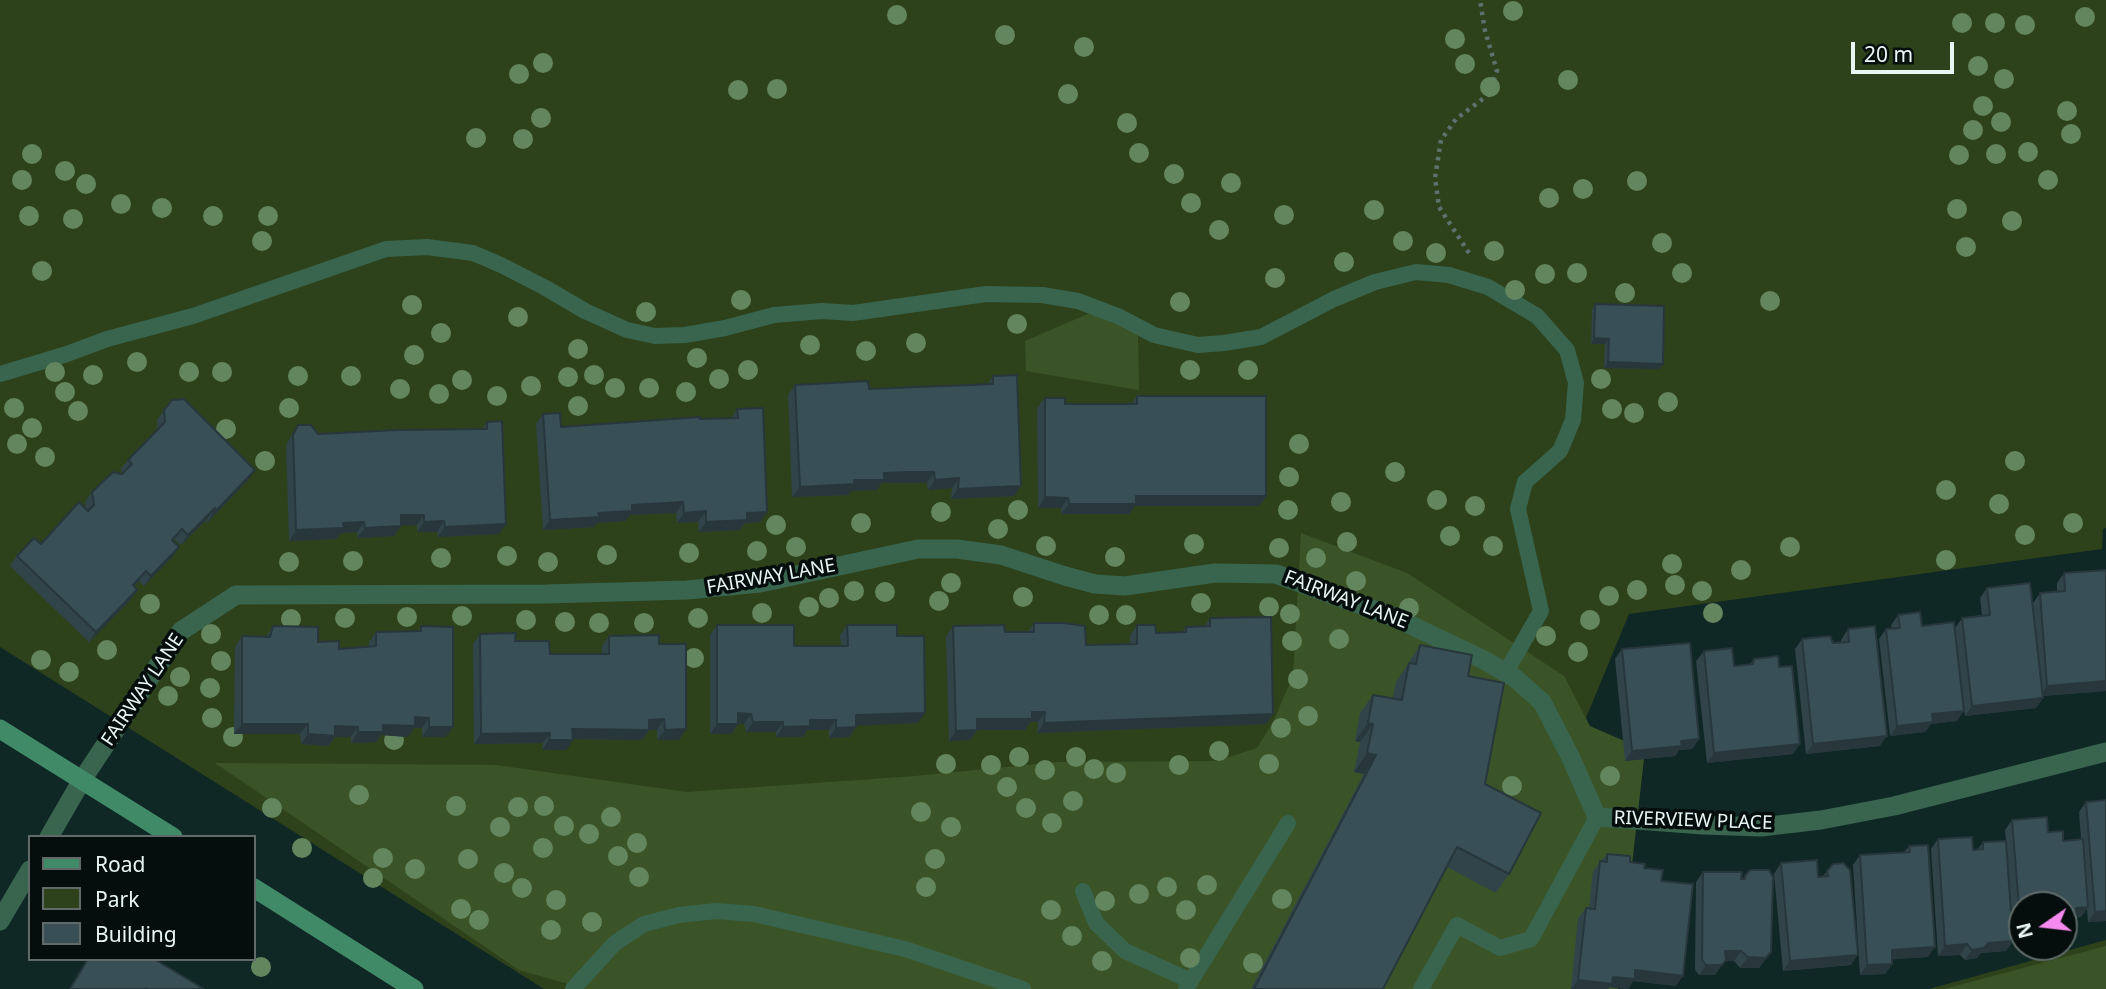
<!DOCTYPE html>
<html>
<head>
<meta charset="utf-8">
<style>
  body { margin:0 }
  #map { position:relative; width:2106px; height:989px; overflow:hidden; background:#0f2725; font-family:"Noto Sans",sans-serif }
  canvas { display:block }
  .legend { position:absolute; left:28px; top:835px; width:228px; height:126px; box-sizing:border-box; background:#050e0d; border:2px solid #606b69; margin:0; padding:9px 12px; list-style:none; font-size:21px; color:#e8f6f4 }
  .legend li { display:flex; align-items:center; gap:14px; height:35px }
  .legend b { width:35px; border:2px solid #606b69 }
  .north { position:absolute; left:2008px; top:891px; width:70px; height:70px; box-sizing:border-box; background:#050e0d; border:2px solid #606b69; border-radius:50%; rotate:256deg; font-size:19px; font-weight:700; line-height:28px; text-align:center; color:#e8f6f4 }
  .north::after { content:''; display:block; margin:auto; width:24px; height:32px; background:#f689ee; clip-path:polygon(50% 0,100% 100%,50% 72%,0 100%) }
  .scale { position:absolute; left:1851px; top:42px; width:103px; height:32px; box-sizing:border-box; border:4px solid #e8f6f4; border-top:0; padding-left:9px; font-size:21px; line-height:24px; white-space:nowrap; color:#e8f6f4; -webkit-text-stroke:5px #050e0d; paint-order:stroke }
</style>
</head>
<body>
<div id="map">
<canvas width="2106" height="989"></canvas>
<ul class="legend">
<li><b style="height:9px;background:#408a67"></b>Road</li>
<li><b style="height:19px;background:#2d421b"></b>Park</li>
<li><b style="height:19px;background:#384f56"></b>Building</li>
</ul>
<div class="north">N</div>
<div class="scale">20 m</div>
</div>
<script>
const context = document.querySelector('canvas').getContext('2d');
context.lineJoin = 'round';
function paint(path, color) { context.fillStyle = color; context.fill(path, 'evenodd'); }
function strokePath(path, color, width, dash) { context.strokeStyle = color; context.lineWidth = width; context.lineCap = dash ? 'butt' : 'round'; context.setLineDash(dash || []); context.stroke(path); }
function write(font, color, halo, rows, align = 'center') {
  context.font = font + ' "Noto Sans",sans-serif'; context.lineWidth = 7; context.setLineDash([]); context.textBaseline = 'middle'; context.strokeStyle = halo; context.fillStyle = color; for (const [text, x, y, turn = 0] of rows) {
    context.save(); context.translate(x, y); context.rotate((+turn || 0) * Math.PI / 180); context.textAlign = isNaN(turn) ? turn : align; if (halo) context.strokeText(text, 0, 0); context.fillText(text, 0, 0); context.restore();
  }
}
const green = new Path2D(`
  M0,0H2106V528L2103,529L2102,549L1629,614L1474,989H544L0,647Z
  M2106,940V989H1929Z`);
const forest = new Path2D(`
  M1097,310L1138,335L1139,390L1026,371L1025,341Z
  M1301,533L1407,573L1564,676L1590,726L1645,750L1618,989H586L519,970L215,763L496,765L687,792L915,776L1057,762L1217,761L1257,748L1273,722L1293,676Z
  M2106,946V989H1944Z`);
const path = new Path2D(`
  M1469,253L1439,207L1435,178L1441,140L1456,119L1488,95L1497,71L1485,31L1480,0`);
const service = new Path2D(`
  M0,374L67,354L107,339L193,316L386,249L427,247L473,253L501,265L544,287L585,311L627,330L655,336L685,335L725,328L774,315L822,311L853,313L986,294L1042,295L1078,301L1120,317L1154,335L1198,345L1224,343L1261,337L1334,299L1375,282L1416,272L1449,275L1488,287L1537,316L1567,350L1576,383L1573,420L1560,451L1525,482L1518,509L1541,611L1506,672
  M1083,891L1096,923L1125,951L1191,981
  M573,989L615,943L644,924L679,915L716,911L754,914L905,949L1023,989
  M1186,989L1288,823
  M1421,989L1457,925L1500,948L1531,939L1597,817`);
const minor = new Path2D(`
  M49,837L82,780L181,631L236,595L546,594L687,590L760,583L918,549H957L1001,555L1065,576L1095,584L1125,586L1215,573L1276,574L1396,618L1484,660L1515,678L1542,702L1570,756L1597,817L1703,825L1761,827L1821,820L1894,806L2106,752
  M0,921L30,870`);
const secondary = new Path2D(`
  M0,729L173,837
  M254,888L414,989`);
const trees = [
  [1513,11],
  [897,15],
  [2085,17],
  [1962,23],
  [1995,23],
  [2025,25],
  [1005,35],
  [1455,39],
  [1084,47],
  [543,63],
  [1465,64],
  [1978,66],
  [519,74],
  [2004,79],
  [1568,80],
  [1490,87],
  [777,89],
  [738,90],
  [1068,94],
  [1983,106],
  [2067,111],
  [541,118],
  [2001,122],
  [1127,123],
  [1973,130],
  [2071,134],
  [476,138],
  [523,139],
  [2028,152],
  [1139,153],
  [32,154],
  [1996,154],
  [1959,155],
  [65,171],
  [1174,174],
  [22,180],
  [2048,180],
  [1637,181],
  [1231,183],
  [86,184],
  [1583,189],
  [1549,198],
  [1191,203],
  [121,204],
  [162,208],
  [1957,209],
  [1374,210],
  [1284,215],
  [29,216],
  [213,216],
  [268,216],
  [73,219],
  [2012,221],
  [1219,230],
  [262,241],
  [1403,241],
  [1662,243],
  [1966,247],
  [1494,251],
  [1436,253],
  [1344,262],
  [42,271],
  [1577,273],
  [1682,273],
  [1545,274],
  [1275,278],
  [1515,290],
  [1625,293],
  [741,300],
  [1770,301],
  [1180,302],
  [412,305],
  [646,312],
  [518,317],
  [1017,324],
  [441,333],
  [916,343],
  [810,345],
  [578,349],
  [866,351],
  [414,355],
  [697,358],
  [137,362],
  [748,370],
  [1190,370],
  [1248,370],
  [55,372],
  [189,372],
  [222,372],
  [93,375],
  [594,375],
  [298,376],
  [351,376],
  [568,377],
  [719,379],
  [1601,379],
  [462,380],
  [531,386],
  [615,388],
  [649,388],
  [400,389],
  [65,392],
  [686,392],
  [439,394],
  [497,396],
  [1668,402],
  [578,406],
  [14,408],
  [289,408],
  [1612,409],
  [78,411],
  [1634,413],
  [32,428],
  [226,429],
  [17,444],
  [1299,444],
  [45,457],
  [265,461],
  [2015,461],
  [1395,472],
  [1289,477],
  [1946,490],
  [1437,500],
  [1341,502],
  [1999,504],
  [1475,506],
  [1018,510],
  [1288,510],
  [941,512],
  [861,523],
  [2073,523],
  [776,525],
  [998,529],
  [2025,535],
  [1450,536],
  [1347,542],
  [1194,544],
  [1046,546],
  [1493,546],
  [796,547],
  [1790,547],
  [1279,548],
  [757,551],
  [689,553],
  [607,555],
  [507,556],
  [1115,557],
  [441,558],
  [1316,558],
  [1946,560],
  [353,561],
  [289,562],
  [548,562],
  [1672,564],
  [1741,570],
  [1356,581],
  [951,583],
  [1675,585],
  [1637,590],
  [854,591],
  [1702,591],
  [885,592],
  [1609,596],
  [1023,597],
  [829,598],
  [939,601],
  [1201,603],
  [150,604],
  [809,607],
  [1269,607],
  [1409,608],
  [762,613],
  [1713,613],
  [1290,614],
  [1099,615],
  [1126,615],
  [462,616],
  [407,617],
  [345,618],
  [698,618],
  [291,619],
  [526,620],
  [1590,620],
  [565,622],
  [599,623],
  [644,623],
  [211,634],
  [1546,636],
  [1339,639],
  [1292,641],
  [107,650],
  [1578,652],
  [694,658],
  [41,660],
  [221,661],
  [69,672],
  [180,677],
  [1298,679],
  [210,688],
  [168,696],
  [1308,716],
  [212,718],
  [1281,728],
  [233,737],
  [394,740],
  [1219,751],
  [1019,757],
  [1076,757],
  [946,764],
  [1269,764],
  [991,765],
  [1179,765],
  [1094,769],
  [1045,770],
  [1116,773],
  [1610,776],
  [1512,786],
  [1007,787],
  [359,795],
  [1073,801],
  [456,806],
  [544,806],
  [518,807],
  [272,808],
  [1026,808],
  [921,812],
  [611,817],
  [1052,823],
  [564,826],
  [500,827],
  [951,827],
  [589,834],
  [637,843],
  [302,848],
  [543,848],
  [618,856],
  [383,858],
  [468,859],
  [935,859],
  [415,869],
  [504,873],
  [639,877],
  [373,878],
  [1207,885],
  [926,887],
  [1167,887],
  [522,888],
  [1139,894],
  [1282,899],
  [556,900],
  [1105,901],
  [461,909],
  [1051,910],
  [1186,910],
  [479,920],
  [592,922],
  [551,930],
  [1072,936],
  [1190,958],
  [1102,961],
  [1253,963],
  [261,967]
];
const wall = new Path2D(`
  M1595,304L1659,369L1604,368L1605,344H1591L1592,310Z
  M993,376L1021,486L1014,496L951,499L952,488L928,490L927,483L902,482L882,483L877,490L851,491L848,495L792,497L788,395L795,385L869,389L988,384Z
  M1137,396L1266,496L1259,506H1135L1129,514H1061V508H1038L1037,408L1045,398L1065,404H1131Z
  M737,409L767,512L760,522L745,523L740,530L699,532L698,522L677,523L676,513L630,515L625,521L597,523L594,527L543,530L536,424L543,414L561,427L731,418Z
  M164,410L255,470L248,480L206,524L208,518L181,545L175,540L173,541L179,547L172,557L144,586L139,581L134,586L130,600L89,642L10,566L17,556L41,544L86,509L85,502L92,492L124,473L120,470L128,460L157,430V420Z
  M487,422L499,534L438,537L437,532H417V525H401L394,536L357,538V532L341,533L336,539L289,541L286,445L298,425L318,434L482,429Z
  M2064,573L2106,691L2043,696V698L2036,708L1965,716L1955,630L1957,721L1931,724L1925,732L1890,736L1879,639L1886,629H1892L1891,625L1898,615L1922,626L1955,628L1962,618L1982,615L1980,598L1987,588L2035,631L2033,603L2040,593L2057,591V583Z
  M1210,618L1266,724L1037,733L1038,722H1030L1025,730H977L970,740L949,741L946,637L953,626L1005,632H1028L1034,623L1086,645L1130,644V635L1137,625L1156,633L1182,632L1186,627L1205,626Z
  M717,625L794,646H841L840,635L847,625L897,636L918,723L856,725L849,737L829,738V730H807L803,737H776V732H746L744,724H738L731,734H710V635Z
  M273,626L339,649L369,646V642L376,632L418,631L421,626L446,737H422V728H414L408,737L381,735L376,742L351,743V737H335L328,746L301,744L300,734H234L235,647L242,636L266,637Z
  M1848,629L1880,746L1806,754L1795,649L1802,639L1833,643L1841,642V640Z
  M480,634L515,641L550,654H602V646L609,636L659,644L679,740H657V730H649L642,740L573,739L566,750H542L543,743L474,744L473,644Z
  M1420,645L1468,676L1485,784L1509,874L1496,893L1447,867L1383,989H1251L1364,774L1354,772L1360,742L1355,741L1360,713L1373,695L1393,698L1396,682Z
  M1622,649L1699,739L1692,749L1679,750L1675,756L1625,761L1615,659Z
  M1704,651L1734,666L1750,664L1754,659L1779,667L1793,754L1707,763L1696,661Z
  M2106,800V921L2088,922L2087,909L2081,917L2073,918L2069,923L2064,905L2022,942H2014L2009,882L2013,941L2006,951L1981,953L1977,958L1965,960L1960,955L1938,956L1931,849L1938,839L1973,850L1978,849L1983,842L2006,841L2005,830L2012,820L2048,832L2063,841L2081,839L2079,812L2086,802Z
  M1909,846L1928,957L1892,959V964L1885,974L1860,975L1853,865L1860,855L1904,852Z
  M1607,854L1644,868L1661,881L1676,986L1633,981L1628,989L1609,987L1608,989H1571L1578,918L1586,908H1589L1593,871Z
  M1781,863L1818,877L1823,876L1833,864L1851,965L1783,971L1774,874Z
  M1750,870L1771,952L1759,968H1740L1734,961H1724L1715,975H1699L1695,970L1696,882L1703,872L1741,879H1743Z`);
const shadedWall = new Path2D(`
  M1594,338L1609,339L1605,344H1591Z
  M1608,362L1663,364L1659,369L1604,368Z
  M255,470L248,480L206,524L213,514Z
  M909,472H934L927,483H882L877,490L851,491L848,495L792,497L800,487L854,480L884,473Z
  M959,478L952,488L928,490L935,480Z
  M1021,486L1014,496L951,499L958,489Z
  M1136,496H1266L1259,506H1135L1129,514H1061L1069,504Z
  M1045,497L1068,498L1061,508H1038Z
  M683,502L676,513L630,515L625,521L597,523L594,527L543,530L550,520L598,513L632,505Z
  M215,508L208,518L181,545L188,535Z
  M706,511L698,522L677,523L684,513Z
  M767,512L760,522L745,523L740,530L699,532L706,522L747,513Z
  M401,515H424L417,525L394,526Z
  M444,521L437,532H417L424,522Z
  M364,522L357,532L341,533L336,539L289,541L296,530L343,523Z
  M506,524L499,534L438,537L445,527Z
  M401,526L394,536L357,538L365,528Z
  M179,547L172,557L144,586L151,576Z
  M146,571L139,581L126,595L133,585Z
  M137,590L130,600L89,642L96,632Z
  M2106,681V691L2040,696L2047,686Z
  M2043,698L2036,708L1965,716L1972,706Z
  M1964,711L1957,721L1931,724L1925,732L1890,736L1897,726L1932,714Z
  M1032,712H1045L1038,722H1030L1025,730H970L977,719Z
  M738,713L751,714L744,724H731Z
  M925,713L918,723L849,726L856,715Z
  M1273,714L1266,724L1037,733L1044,723Z
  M415,717L429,718L422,728H414L408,737L381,735L376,742L351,743L358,732L383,725Z
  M664,719L657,730H649L642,740L565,739L572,729L649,720Z
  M810,720H836L829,730H807L803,737H776L783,727Z
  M753,722H783L776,732H746Z
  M1368,723L1373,724L1360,742L1355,741Z
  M242,724H308L300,734H234Z
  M717,724H738L731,734H710Z
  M335,726L358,727L351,737H335L328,746L301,744L308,734Z
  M429,727H453L446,737H422Z
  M856,727L849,737L829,738L836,728Z
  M686,729L679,740H657L665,730Z
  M977,730L970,740L949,741L956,731Z
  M550,733L543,743L474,744L481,734Z
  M1887,736L1880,746L1806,754L1813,744Z
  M1699,739L1692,749L1679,750L1675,756L1625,761L1632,751L1681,741Z
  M549,740H573L566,750H542Z
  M1800,744L1793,754L1707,763L1714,753Z
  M1367,753L1376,755L1364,774L1354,772Z
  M2088,907L2081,917L2073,918L2069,923L2064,924V914L2076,908Z
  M2106,911V921L2088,922L2095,912Z
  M2022,932V942H2014L2021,932Z
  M2013,941L2006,951L1981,953L1988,943Z
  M1967,944L1960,955L1938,956L1945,946Z
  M1935,947L1928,957L1885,960L1892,950Z
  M1984,948L1977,958L1965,960L1972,950Z
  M1725,951H1741L1734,961L1718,962Z
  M1771,952L1759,968H1740L1748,957Z
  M1858,955L1851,965L1783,971L1790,961Z
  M1892,964L1885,974L1860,975L1867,965Z
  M1706,965H1722L1715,975H1699Z
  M1635,970L1683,976L1676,986L1633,981L1628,989L1609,987L1608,989H1571L1578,980L1613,977Z`);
const building = new Path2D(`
  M1595,304L1664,306L1663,364L1608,362L1609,339L1594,338Z
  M1017,375L1021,486L958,489L959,478L935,480L934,472H909L884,473V480H854L855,484L800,487L795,385L868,381L869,389L993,384V376Z
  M1137,396H1266V496H1136V504H1069L1068,498L1045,497V398H1065V404H1137Z
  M184,399L255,470L213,514L215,508L188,535L182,529L172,540L179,547L151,576L146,571L133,585L137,590L96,632L17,556L34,538L41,544L79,502L88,511L94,505L92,492L113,472L122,474L132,464L128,460L165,422L164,410L172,400Z
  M763,408L767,512L747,513V520L706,522V511L684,513L683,502L632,505V511L598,513L601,517L550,520L543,414L560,413L561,427L700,417V419L738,418L737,409Z
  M502,421L506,524L445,527L444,521L424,522V515H401V526L365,528L364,522L343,523L344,528L296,530L293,435L298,425H311L318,434L397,430L487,429V422Z
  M2106,570V681L2047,686L2040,593L2065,591L2064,573Z
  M2030,583L2043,698L1972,706L1962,618L1990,615L1987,588Z
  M1920,612L1922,626L1954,622L1964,711L1932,714L1933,722L1897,726L1886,629L1900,628L1898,615Z
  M1271,617L1273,714L1044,723L1045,712H1032V719H977V730L956,731L953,626L1004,625L1005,632H1034V623H1064L1085,626L1086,645L1137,644V625H1155L1156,633L1186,632V627L1210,626V618Z
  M717,625H794V646H848L847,625H897V636H924L925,713L856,715V727L836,728V720H810V726L783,727V722H753L751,714L738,713V724H717Z
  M273,626L318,627V642L339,641V649L376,646V632L421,631V626L453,627V727H429V718L415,717V726L383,725V732H358V727L335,726V736L308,734V724H242V636L270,637Z
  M1875,626L1887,736L1813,744L1802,639L1830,636L1833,643L1849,642L1848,629Z
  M516,633L515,641H549L550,654H609V636L659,635V644H686V729L665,730L664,719L649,720V730L572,729L573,740H549L550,733L481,734L480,634Z
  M1690,643L1699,739L1681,741L1682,746L1632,751L1622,649Z
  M1420,645L1472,655L1468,676L1504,683L1485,784L1541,813L1509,874L1457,847L1383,989H1254L1376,755L1367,753L1373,724L1368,723L1373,695L1402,700L1409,663L1416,664Z
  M1732,648L1734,666L1753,664L1754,659L1778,656L1779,667L1792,666L1800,744L1714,753L1704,651Z
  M2106,800V911L2095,912L2086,802Z
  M2047,817L2048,832L2063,831V841L2083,839L2088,907L2076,908V913L2064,914V905H2022L2021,932L2012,820Z
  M1972,837L1973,850L1983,849V842L2006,841L2013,941L1988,943L1984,948L1972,950L1967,944L1945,946L1938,839Z
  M1928,845L1935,947L1892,950V964L1867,965L1860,855L1910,852L1909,846Z
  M1607,854L1630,856V862L1645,864L1644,868L1663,870L1661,881L1693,884L1683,976L1635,970V979L1613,977L1612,984L1578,980L1586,908L1595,909L1600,861L1607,862Z
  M1817,860L1818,877L1828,876L1827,871L1833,864L1843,863L1850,870L1858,955L1790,961L1781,863Z
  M1750,870H1769L1773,877L1771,952L1766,958L1748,957L1741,951H1725L1726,960L1722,965H1706L1702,960L1703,872H1742L1741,879H1745V876Z
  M88,959H154L204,989H147L146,988L145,989H70Z`);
const streetNames = [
  ["FAIRWAY LANE",771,577,-10],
  ["FAIRWAY LANE",1346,600,21],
  ["FAIRWAY LANE",143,690,-56],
  ["RIVERVIEW PLACE",1693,821,2]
];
paint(green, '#2d421b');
paint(forest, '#3b5427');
strokePath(path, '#5d7270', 4.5, [3.5, 5]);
strokePath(service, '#39654f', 16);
strokePath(minor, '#39654f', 19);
strokePath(secondary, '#408a67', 19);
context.fillStyle = '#64865e';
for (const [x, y] of trees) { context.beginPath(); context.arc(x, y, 10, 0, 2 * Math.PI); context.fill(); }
paint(wall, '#30444a');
paint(shadedWall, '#27373c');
paint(building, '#384f56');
strokePath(building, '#27373c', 2);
write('19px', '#e8f6f4', '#050e0d', streetNames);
</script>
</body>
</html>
